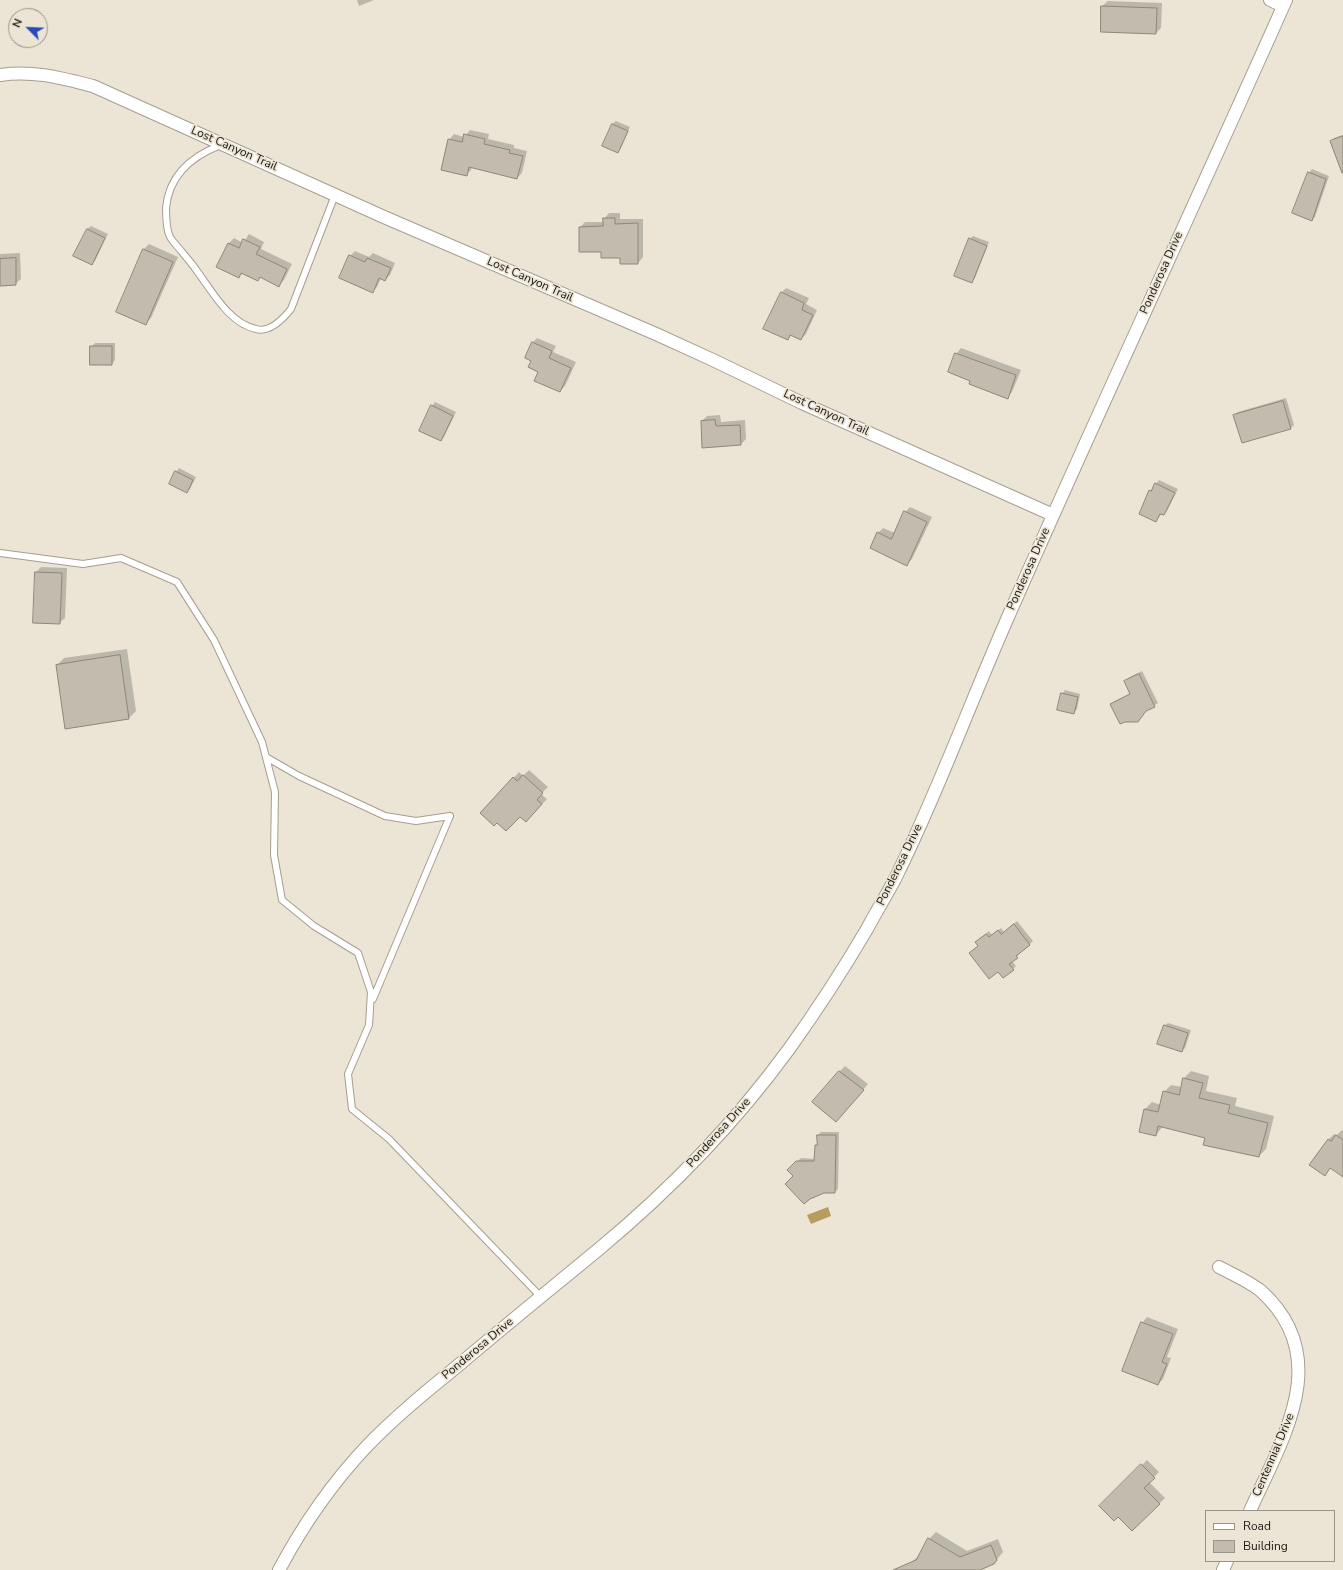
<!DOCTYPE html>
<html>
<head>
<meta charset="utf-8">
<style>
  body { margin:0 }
  #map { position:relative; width:1343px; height:1570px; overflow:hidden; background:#ece5d6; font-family:"Nunito Sans",sans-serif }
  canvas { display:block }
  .legend { position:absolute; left:1205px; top:1510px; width:130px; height:52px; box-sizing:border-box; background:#ece5d6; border:1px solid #989388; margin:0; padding:5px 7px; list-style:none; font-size:12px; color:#1a1712 }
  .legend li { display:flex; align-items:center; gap:8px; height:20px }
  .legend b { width:20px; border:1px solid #989388 }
  .north { position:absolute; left:8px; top:8px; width:40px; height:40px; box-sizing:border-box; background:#ece5d6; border:1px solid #989388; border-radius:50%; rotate:294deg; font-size:11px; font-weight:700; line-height:16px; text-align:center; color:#1a1712 }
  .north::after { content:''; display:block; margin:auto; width:14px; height:18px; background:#294bba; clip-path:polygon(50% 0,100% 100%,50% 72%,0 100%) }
</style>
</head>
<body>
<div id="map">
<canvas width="1343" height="1570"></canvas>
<ul class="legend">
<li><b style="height:5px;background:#fff"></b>Road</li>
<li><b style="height:11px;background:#c3bcae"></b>Building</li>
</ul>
<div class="north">N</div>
</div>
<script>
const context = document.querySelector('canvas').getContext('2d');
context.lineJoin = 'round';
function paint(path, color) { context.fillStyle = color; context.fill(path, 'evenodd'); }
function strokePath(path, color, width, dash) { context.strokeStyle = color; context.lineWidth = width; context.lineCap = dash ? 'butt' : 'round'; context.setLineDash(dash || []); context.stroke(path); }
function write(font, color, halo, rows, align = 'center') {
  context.font = font + ' "Nunito Sans",sans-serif'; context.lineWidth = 3.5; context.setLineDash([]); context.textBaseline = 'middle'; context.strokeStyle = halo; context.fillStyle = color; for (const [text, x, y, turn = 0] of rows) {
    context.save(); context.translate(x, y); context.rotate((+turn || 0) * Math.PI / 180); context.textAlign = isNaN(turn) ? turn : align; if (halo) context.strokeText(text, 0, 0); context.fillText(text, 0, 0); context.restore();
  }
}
const water = new Path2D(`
  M828,1207L831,1216L811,1224L807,1215Z`);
const shadow = new Path2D(`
  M357,0H374L359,6Z
  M1108,1L1162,3L1161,28L1156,33L1102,31V6Z
  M616,121L630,127L621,148L618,152L612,124Z
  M470,130L489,134L488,139L514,145V148L527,151L522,173L517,178L472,167L471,170L466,175L449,140L454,134L464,137Z
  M1343,135V151L1331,142L1334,138Z
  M1312,169L1329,176L1315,217L1312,220L1309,173Z
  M609,213H620V219H643V257L638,263L602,251L580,227L585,222H604V219Z
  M91,226L108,234L95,261L92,264L87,229Z
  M249,234L264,242L261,249L292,264L284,280L279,285L261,277L258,280L243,273L238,277L229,243L234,238L243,243Z
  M973,236L989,242L975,278L971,282L970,239Z
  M149,244L178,257L151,318L146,323L144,249Z
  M355,251L369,257L373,253L395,263L390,275L385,280L381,278L377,287L372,292L350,256Z
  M20,253L21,279L15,284L0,285V254Z
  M786,288L809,298L806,304L817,310L806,334L801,339L792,335L787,339L781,293Z
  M537,338L556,346L553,352L576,362L565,386L560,391L539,371L532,360V343Z
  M95,343H115V360L112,364L91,347Z
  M961,348L1021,370L1012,392L1007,398L971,380L956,354Z
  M1286,398L1294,425L1291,428L1234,415L1238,412Z
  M435,402L456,412L444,437L441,440L432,406Z
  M720,415L721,422L745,420L746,439L741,444L702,421L707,416Z
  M179,468L196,477L190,489L187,492L176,472Z
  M1159,480L1178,489L1167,511L1164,514L1162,513L1156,521L1150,491Z
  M910,507L932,517L912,559L907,564L878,533L883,528L895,533L905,512Z
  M41,567L67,568L65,618L59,623L36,572Z
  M127,649L136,711L129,718L57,665L64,658Z
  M1142,671L1158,703L1147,710L1111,705L1115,701L1131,693L1125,682L1128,678Z
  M1065,690L1080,694L1077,709L1073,713L1062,694Z
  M529,770L548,787L541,794L547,799L531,816H520L498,821L481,813L519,772L523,776Z
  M1017,921L1033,941L1012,961L1016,966L1013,969L979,946V939L989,931L992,935L1001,928L1004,932Z
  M1168,1023L1191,1030L1185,1048L1182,1051L1164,1026Z
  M845,1066L868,1084L841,1116L840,1071Z
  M1191,1071L1209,1076L1206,1091L1237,1098L1235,1106L1274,1116L1266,1149L1259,1156L1206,1137L1163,1126L1156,1135L1145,1109L1152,1102L1161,1105L1164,1092L1171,1085L1182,1087L1184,1078Z
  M1342,1130L1343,1131V1176L1331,1167L1324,1175L1311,1165L1329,1139L1334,1134L1336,1136Z
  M821,1132H839L838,1189L835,1192H824L794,1176L788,1170L801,1158L816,1159V1146L818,1143V1135Z
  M1147,1317L1178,1329L1167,1357L1171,1358L1163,1379L1158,1384L1142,1323Z
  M1147,1460L1159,1472L1149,1482L1165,1498L1132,1530L1118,1515L1101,1506Z
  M936,1532L967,1551L998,1539L1003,1552L994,1563L977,1570H907L910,1563L920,1555L929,1539Z`);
const building = new Path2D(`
  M1101,6L1157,8L1156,34L1101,32Z
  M612,124L628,131L618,153L602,146Z
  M464,134L485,139L484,144L510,150L509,153L523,156L517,179L469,167L467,176L441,170L448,139L462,142Z
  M1343,136V173H1342L1330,141Z
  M1308,172L1326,179L1312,221L1292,213Z
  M603,218H615V224L638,223V264H620V258H601V252H579V227L603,226Z
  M87,229L105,238L92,265L73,256Z
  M969,238L987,246L972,283L954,276Z
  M243,239L260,247L256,254L287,269L279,287L260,277L258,281L241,273L239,278L216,267L228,243L239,248Z
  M143,249L173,262L146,325L116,312Z
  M349,255L365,262L367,258L391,268L385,281L379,278L373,293L339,278Z
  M16,258V285L0,286V259Z
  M781,292L804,303L802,310L813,315L801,340L790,335L788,340L763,329Z
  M532,342L552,351L549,358L571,368L560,392L534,381L538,372L528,367L531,361L525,358Z
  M90,346H112V365H90Z
  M955,353L1016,375L1008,399L969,384L970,381L948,372Z
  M1283,401L1291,429L1242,443L1233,415Z
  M431,405L453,416L441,441L419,431Z
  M715,420L716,426L740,425L741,445L702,448L701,421Z
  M175,471L193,480L187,493L169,484Z
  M1155,483L1175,493L1164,515L1160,514L1156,522L1139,514L1149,490L1151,491Z
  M904,511L927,522L907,566L870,548L877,532L891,539Z
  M35,572L62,573L60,624L33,623Z
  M120,655L129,719L65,729L56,665Z
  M1139,674L1155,707L1146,711L1138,722H1125L1120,724L1110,704L1130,694L1124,681Z
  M1061,693L1078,697L1074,714L1057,710Z
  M523,775L543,793L537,800L542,804L526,822L520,817L506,831L497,823L494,826L480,813L513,777L517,781Z
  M1014,924L1030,945L1016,956L1018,958L1009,964L1014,970L1003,978L998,972L989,979L969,953L978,946L975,942L986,934L989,937L998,930L1001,934Z
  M1164,1025L1188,1033L1182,1052L1157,1044Z
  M839,1071L864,1090L836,1122L812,1102Z
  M1183,1078L1203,1083L1199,1098L1230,1105L1228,1113L1268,1123L1259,1157L1203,1145L1205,1138L1158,1126L1156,1136L1139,1132L1144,1109L1158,1112L1163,1091L1179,1095Z
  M817,1135H836L835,1193H824L810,1199L804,1204L785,1184L793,1176L787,1170L796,1161H814L815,1145H817Z
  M1336,1135L1343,1140V1177L1330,1168L1325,1176L1309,1165L1328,1139L1331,1141Z
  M1141,1322L1173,1334L1162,1362L1167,1364L1158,1385L1122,1371Z
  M1141,1464L1155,1478L1144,1488L1160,1504L1132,1531L1118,1517L1114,1521L1099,1506Z
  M928,1538L960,1557L991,1545L997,1560L994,1564L980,1570H893L916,1560Z`);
const service = new Path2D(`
  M221,145C192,156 169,175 166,208C166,217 166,229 170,237C173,242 178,247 182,252C189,260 196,269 202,278C216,298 232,324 256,329C270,333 283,319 291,309L335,195
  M0,553L83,564L121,558L177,582L214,640L262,742L275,792L274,855L282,900L314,926L358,953L371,992L369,1025L348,1074L352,1109L389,1139L541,1297
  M266,757L299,776L385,816L416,821L450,816
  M373,999L450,816`);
const minor = new Path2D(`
  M1270,0L1283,6
  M0,75C33,70 61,78 93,86L384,217L656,334L713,360L802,403L1053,515
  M1219,1267C1232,1274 1250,1282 1261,1291C1335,1358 1282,1439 1250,1511
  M279,1570C303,1525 332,1483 367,1446C396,1416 428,1390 460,1364C506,1325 553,1287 599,1249C670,1190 735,1123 789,1049C817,1010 843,970 867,929C876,912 886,896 895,879C940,788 974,692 1016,599C1104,399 1197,200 1286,0
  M1223,1570L1227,1561`);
const streetNames = [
  ["Lost Canyon Trail",234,149,24],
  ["Ponderosa Drive",1162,273,-66],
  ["Lost Canyon Trail",530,280,24],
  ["Lost Canyon Trail",826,413,25],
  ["Ponderosa Drive",1029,569,-66],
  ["Ponderosa Drive",900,865,-64],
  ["Ponderosa Drive",719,1133,-48],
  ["Ponderosa Drive",478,1349,-40],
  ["Centennial Drive",1274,1455,-67]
];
paint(water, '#b79c60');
paint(shadow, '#0003');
paint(building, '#c3bcae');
strokePath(building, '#8d8679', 1);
strokePath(service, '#a59f91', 8);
strokePath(minor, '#a59f91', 14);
strokePath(service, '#fff', 6);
strokePath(minor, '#fff', 12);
write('12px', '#1a1712', '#ece5d6', streetNames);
</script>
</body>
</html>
